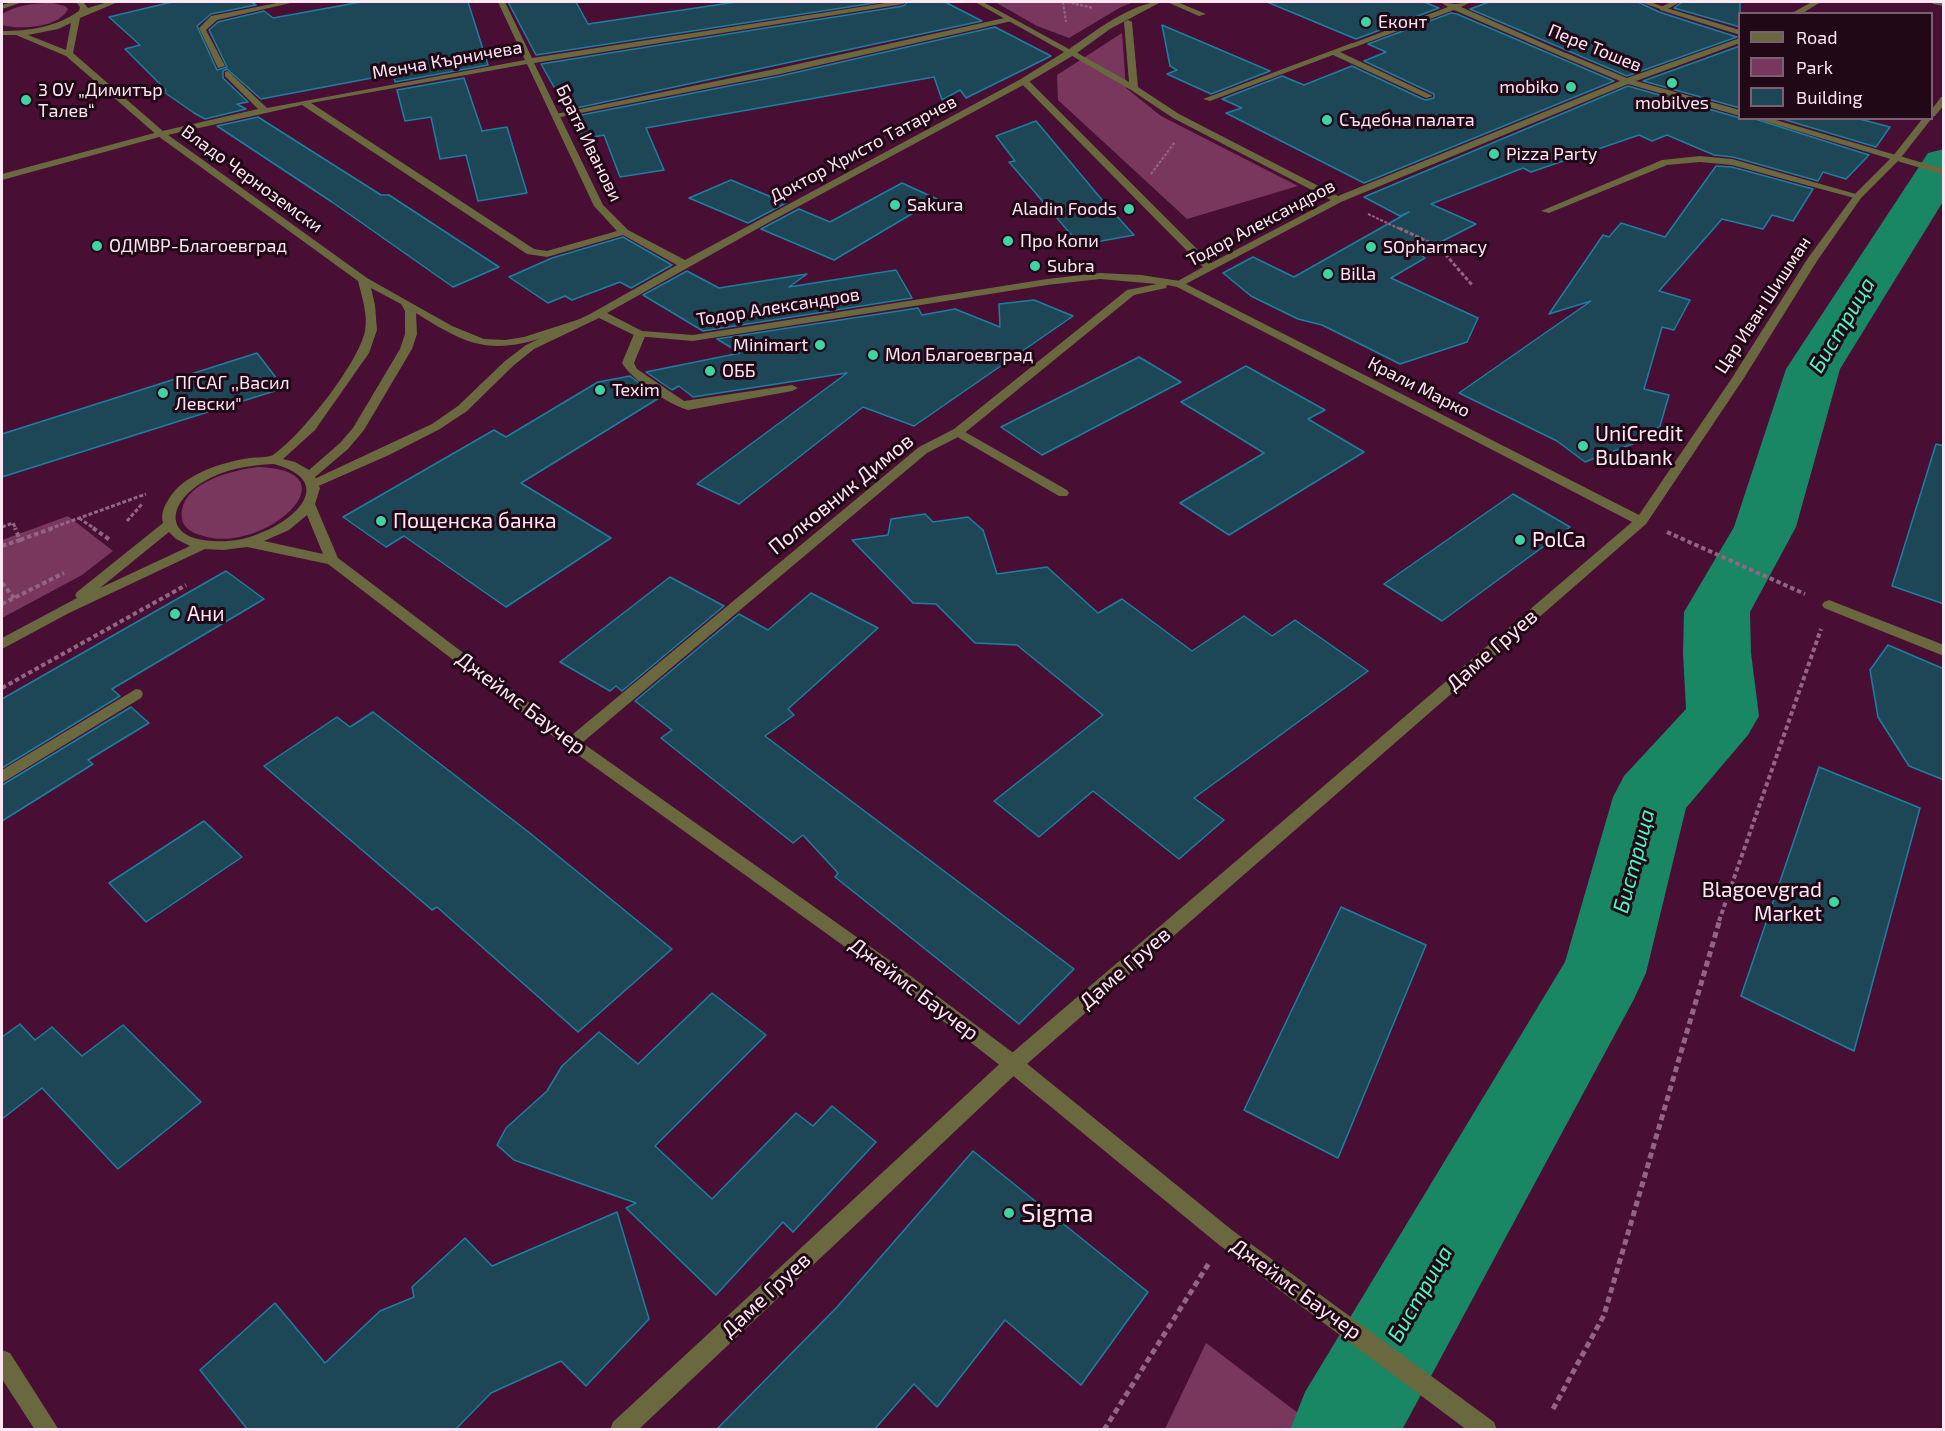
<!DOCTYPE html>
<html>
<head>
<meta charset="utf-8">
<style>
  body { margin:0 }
  #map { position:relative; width:1945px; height:1431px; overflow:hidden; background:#490e34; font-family:"Exo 2",sans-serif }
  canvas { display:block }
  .frame { position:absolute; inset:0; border:3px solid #fee7f3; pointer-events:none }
  .legend { position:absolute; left:1738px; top:12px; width:195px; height:108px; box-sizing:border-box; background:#210817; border:2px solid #79616f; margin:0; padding:8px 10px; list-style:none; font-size:18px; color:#fee7f3 }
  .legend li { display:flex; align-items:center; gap:12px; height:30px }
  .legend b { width:30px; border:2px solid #79616f }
</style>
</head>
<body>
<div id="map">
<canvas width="1945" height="1431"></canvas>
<div class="frame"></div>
<ul class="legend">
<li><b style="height:8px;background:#6a683e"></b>Road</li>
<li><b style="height:16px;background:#7a375e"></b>Park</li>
<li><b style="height:16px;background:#1d4757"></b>Building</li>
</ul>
</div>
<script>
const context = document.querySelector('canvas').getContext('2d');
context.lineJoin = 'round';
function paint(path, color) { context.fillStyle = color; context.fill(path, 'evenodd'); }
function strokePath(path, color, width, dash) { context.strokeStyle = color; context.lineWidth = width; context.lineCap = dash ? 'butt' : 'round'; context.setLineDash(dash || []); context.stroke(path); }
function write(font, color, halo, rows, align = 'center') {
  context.font = font + ' "Exo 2",sans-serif'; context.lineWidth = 6; context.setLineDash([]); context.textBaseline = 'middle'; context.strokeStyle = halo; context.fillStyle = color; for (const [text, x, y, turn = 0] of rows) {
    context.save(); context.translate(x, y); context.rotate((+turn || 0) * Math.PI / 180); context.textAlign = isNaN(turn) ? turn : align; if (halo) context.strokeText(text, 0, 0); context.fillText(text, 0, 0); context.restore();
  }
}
const green = new Path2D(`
  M995,2H1134L1121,7L1069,38L1037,26Z
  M52,3L65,6L68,9C59,28 19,30 2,25V14C17,5 34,3 52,3Z
  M1122,33L1126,88L1161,116L1298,186L1187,219L1058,100L1057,75Z
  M258,467C356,470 268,552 207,537C200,535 191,533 186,527C182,523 181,516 182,510C187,481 234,470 258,467Z
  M68,516L113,551L82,575L2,618V540Z
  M1206,1343L1319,1429H1165Z`);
const river = new Path2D(`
  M1944,149V200L1840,369L1796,527L1750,612L1751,653L1759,716L1748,735L1686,808L1646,973L1634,999L1402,1430H1290L1305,1392L1565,962L1613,797L1624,776L1686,709L1683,653L1684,612L1734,527L1786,369L1928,153Z`);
const building = new Path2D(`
  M172,2H251L256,5L211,14L197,26L217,70L227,67L209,30L218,22L264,11L273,18L361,2H468L488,65L395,82L393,74L261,99L227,69L223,71V78L248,102L237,104L246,109L205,119L194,113L164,92L166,90L125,49L140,45L109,17Z
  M508,2H576L588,24L736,2H881L536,55Z
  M908,2H945L982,21L567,110L541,64L903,6Z
  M1267,2H1424L1439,8L1356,39Z
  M1489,2H1638L1659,12L1737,37L1627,76L1470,9Z
  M1682,2H1740V27L1674,8Z
  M1451,13L1457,14L1614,81L1364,183L1226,113L1242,108L1222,99L1282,76L1304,85L1352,66L1425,100L1434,98V94L1364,61L1386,52L1368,44Z
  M1162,25L1270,71L1211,94L1167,74L1177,70L1170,66Z
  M995,27L1051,56L966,98L960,90L942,100L934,77L646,128L664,170L620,177L604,135L584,139L571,117L780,76Z
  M1740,46V108L1643,81Z
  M464,78L482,131L507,127L527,193L478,201L466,155L440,159L431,117L405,121L397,90Z
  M1628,86L1740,118H1752L1869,155L1846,179L1823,172L1818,181L1733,157L1714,155L1667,135L1652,141L1639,135L1531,172L1523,168L1431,204L1476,224L1419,253L1425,258L1391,278L1478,318L1467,342L1400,364L1322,325L1298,319L1251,296L1223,273L1253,257L1294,277L1409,212L1400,216L1364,197Z
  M258,117L381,195H389L499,267L453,287L332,202L217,126Z
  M1779,118H1856L1890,127L1876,147Z
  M1036,121L1103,201L1134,235L1080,245L1009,162L1015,161L996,136Z
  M1716,166L1732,167L1813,189L1793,221L1772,215L1763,229L1722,219L1659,291L1690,300L1674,330L1662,327L1644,389L1669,395L1660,426L1643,440L1585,462L1557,441L1459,393L1591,301L1549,314L1603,235L1609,237L1621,223L1665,237Z
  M731,180L776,199L772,201L779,200L786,203L748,223L689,198Z
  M902,183L937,199L834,260L761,229L799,209L830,222Z
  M623,237L672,265L631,288L620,282L572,300L565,296L548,303L509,277L552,258Z
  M896,270L912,298L703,331L643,295L687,271L719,288L807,274L789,287Z
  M1034,300L1073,316L914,426L863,407L739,504L697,484L847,373L693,397L679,386L672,390L646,372L740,353L717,339L918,308L922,315L955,309L1000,327L999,304Z
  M257,353L284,388L2,477V434Z
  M1139,357L1181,382L1042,455L1001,427Z
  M1246,366L1325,410L1308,419L1364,452L1229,535L1180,503L1264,453L1181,402Z
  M630,376L659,398L521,483L611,538L506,607L404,536L386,547L343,517L494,430L506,437L598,382Z
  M1936,444L1944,446V604L1892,586Z
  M1513,494L1570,527L1442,621L1384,584Z
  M925,514L933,522L968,517L983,530L997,574L1047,567L1098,613L1122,599L1192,651L1244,616L1272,636L1295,620L1368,671L1194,798L1224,820L1179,859L1093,791L1039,837L994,801L1103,715L1017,645L975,643L936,604L913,603L852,540L888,535L891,519Z
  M226,571L264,599L112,689L120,696L2,768V699Z
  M670,577L724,606L622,691L616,686L610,691L560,662Z
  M811,593L878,628L788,709L794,715L765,736L1074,969L1019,1024L835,877L838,873L803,835L793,843L661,738L672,730L635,701L739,614L768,630Z
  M1888,645L1944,669V780L1909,766L1878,717L1870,670Z
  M131,707L149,723L88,760L93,764L2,821V785Z
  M373,712L531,834L672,949L578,1032L437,907L432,910L264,766L337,717L350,727Z
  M1819,767L1920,808L1854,1051L1741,996Z
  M204,821L242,857L146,922L109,883Z
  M1341,907L1426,945L1338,1158L1244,1110Z
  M712,993L766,1035L655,1146L712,1199L796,1113L813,1126L832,1106L876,1142L793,1232L783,1222L716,1295L626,1208L636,1203L514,1160L497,1145L506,1128L547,1091L562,1066L599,1032L638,1064Z
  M20,1024L35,1040L52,1027L82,1056L123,1025L201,1102L118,1169L42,1088L2,1119V1037Z
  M973,1151L1148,1292L1081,1385L1005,1320L937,1407L914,1384L874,1430H716L838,1306Z
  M617,1212L649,1319L586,1386L561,1361L491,1393L455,1430H248L200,1370L275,1303L325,1363L380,1311L414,1297L412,1287L465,1238L492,1266Z`);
const pathFar3 = new Path2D(`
  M1063,2L1066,22
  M1067,2L1093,8
  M1151,174L1175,142
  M1368,214L1402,230`);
const pathFar2 = new Path2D(`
  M1399,228L1439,247L1473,286
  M79,518L95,529
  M127,521L142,504
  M2,527L13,523L16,529
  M49,529L146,494`);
const pathFar1 = new Path2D(`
  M93,528L110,540
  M1667,532L1805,594
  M20,540L53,528
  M2,546L20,540L15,528
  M2,583L14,598
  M2,604L64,573
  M2,688L186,585
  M1719,921L1821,629`);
const path = new Path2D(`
  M1553,1409L1604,1315L1720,919
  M1104,1430L1209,1263`);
const service = new Path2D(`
  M1167,2H1177L1206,14L1199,16Z
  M1671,2H1680L1666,10L1659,8Z
  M1009,17L1013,19L1012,21L780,74L555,118L551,115L780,68Z
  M1352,43L1356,45L1355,47L1340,52L1433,96L1426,98L1333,55L1210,101L1203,99Z
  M1700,156L1732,159L1863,196L1858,199L1732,165L1700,162L1667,165L1549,213L1541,211L1662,160Z
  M640,331L646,334L634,363L637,369L684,401L792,385L798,388L792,391L688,410C668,404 633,381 622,363L634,334Z
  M958,428L1067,490L1069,493L1067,496H1059L954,435L952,432Z
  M136,689L141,690L143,694L141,698L2,783V770Z`);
const pedestrian = new Path2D(`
  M1812,2H1821L1801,14H1790Z
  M1660,6L1740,30V35L1660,10Z
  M1128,20L1132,22L1138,87L1179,114L1338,196L1620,81L1563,57L1562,55L1566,53L1627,78L1740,38V43L1636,81L1740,110V116L1628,84L1341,202L1180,287L1175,284L1176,282L1203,267L1021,83V79H1027L1211,263L1331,200L1173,118L1131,90L1067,53L1074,51L1129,82L1124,22Z
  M1754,118H1769L1944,169V175Z
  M1829,600L1944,645V656L1824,608L1822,605L1824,602Z`);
const minor = new Path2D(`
  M282,2H295L217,20L206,30L225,66L218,68L199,28L211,16Z
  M498,2H505L532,58L892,2H906L903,4L534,63L603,205L628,230L685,260L1021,79L1064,52L975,2H983L1069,49C1093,33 1132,2 1161,2L1110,29L1074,55L1027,83L764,225L607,313L642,331L693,335L1047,279L1100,273L1141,275L1180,281L1639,515L1732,378L1808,258L1855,194L1893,156L1923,118H1932L1899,160L1861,198L1817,261L1744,378L1646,524L1020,1070L638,1430H610L613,1422L1006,1058L1632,522L1177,287L1167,285L1166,288L1134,295L962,435L927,453L577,747H567L564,743L567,739L919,447L954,429L1127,290L1157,284L1100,279L1047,285L693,341L636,336L599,318L534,349L513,366L467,411L440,429L389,455L314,488L310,487L308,484L310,481L432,424L458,406L505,361L526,345L590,314L677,265L623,235L547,257L527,254L302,105L163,136L2,180V174L158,132L258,109L225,76V72L228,71L267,108L525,60ZM527,64L594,206L617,231L547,251L534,249L311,103Z
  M1440,2L1455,4L1471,2L1461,7L1570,55L1563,57L1454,10L1355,47L1348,45L1448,7Z
  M1640,2H1650L1667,8L1663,10Z
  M1932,2H1944V6L1933,4Z
  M1941,97H1944V105L1935,116L1932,117V109Z
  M2,1350L10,1353L59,1430H35L2,1379Z`);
const tertiary = new Path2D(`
  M12,2H23L2,9V5Z
  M76,2H83L88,8L108,2H118L80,18L73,53L164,132L367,278L452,326L484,339L505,340L524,337L580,319L585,322C577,329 562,332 551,335C491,356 468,346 416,313L417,334L412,349L364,430L348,449L315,477L320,488L315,504L338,558L577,739L892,962L1020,1058L1232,1230L1494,1422L1497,1430H1467L1218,1244L1006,1070L880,972L567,747L328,564L247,547L223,550L205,549L69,613L2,649V638L77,598L75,595L77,592L163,523C160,513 165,505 170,497C186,473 223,462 250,458C257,457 267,458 273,455C301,436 358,364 365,331C368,315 362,297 358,281L158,136L66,56L16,35H2V31C30,31 56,27 79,11L80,7ZM71,23L66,50L28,35L58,29ZM371,288L401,304L405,311V334L400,349L353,428L340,443L309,470L295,462L283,459L315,430L369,353L377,330L375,305ZM274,464C336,481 297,520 258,534C244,540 229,542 213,541C164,539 166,504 203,482C225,469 249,465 274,464ZM307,515L323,554L264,541L289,530ZM169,532L176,539L190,546L100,588Z`);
const markers = [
  [1366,22,6,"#3ed4a3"],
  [1672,83,6,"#3ed4a3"],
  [1571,87,6,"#3ed4a3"],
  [26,100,6,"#3ed4a3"],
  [1327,120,6,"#3ed4a3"],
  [1494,154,6,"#3ed4a3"],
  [895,205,6,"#3ed4a3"],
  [1129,209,6,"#3ed4a3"],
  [1008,241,6,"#3ed4a3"],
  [97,246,6,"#3ed4a3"],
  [1371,247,6,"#3ed4a3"],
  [1035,266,6,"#3ed4a3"],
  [1328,274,6,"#3ed4a3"],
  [820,345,6,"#3ed4a3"],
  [873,355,6,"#3ed4a3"],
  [710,371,6,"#3ed4a3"],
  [600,390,6,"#3ed4a3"],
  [163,393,6,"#3ed4a3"],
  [1583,446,6,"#3ed4a3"],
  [381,521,6,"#3ed4a3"],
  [1520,540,6,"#3ed4a3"],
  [175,614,6,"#3ed4a3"],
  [1834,902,6,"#3ed4a3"],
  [1009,1213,6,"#3ed4a3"]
];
const farPoinames = [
  ["Еконт",1378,22],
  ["mobiko",1559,87,"right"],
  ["3 ОУ „Димитър",38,90],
  ["Талев“",38,111],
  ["mobilves",1672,103,"center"],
  ["Съдебна палата",1339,120],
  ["Pizza Party",1506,154],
  ["Sakura",907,205],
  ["Aladin Foods",1117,209,"right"],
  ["Про Копи",1020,241],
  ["ОДМВР-Благоевград",109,246],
  ["SOpharmacy",1383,247],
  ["Subra",1047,266],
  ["Billa",1340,274],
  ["Minimart",808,345,"right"],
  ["Мол Благоевград",885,355],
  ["ОББ",722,371],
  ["ПГСАГ ,,Васил",175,383],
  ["Левски\"",175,404],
  ["Texim",612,390]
];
const farStreetnames = [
  ["Пере Тошев",1595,48,22],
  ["Менча Кърничева",447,60,-10],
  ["Братя Иванови",589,143,64],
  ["Доктор Христо Татарчев",863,149,-28],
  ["Владо Черноземски",252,179,36],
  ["Тодор Александров",1261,223,-28],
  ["Цар Иван Шишман",1763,305,-57],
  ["Тодор Александров",778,307,-9],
  ["Крали Марко",1419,387,27]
];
const poiNames = [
  ["UniCredit",1595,434],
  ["Bulbank",1595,458],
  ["Пощенска банка",393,521],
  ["PolCa",1532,540],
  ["Ани",187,614],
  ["Blagoevgrad",1822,890,"right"],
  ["Market",1822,914,"right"]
];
const streetNames = [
  ["Полковник Димов",841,494,-39],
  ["Даме Груев",1492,650,-41],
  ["Джеймс Баучер",521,703,37],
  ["Даме Груев",1125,968,-41],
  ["Джеймс Баучер",914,989,37],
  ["Джеймс Баучер",1296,1289,36],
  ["Даме Груев",766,1295,-43]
];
const waterNames = [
  ["Бистрица",1842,325,-59],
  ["Бистрица",1634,861,-75],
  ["Бистрица",1420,1294,-60]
];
const nearPoinames = [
  ["Sigma",1021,1213]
];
paint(green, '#7a375e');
paint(river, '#198664');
paint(building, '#1d4757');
strokePath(building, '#1d7fa0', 1.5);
strokePath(pathFar3, '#926682', 2, [3, 1.5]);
strokePath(pathFar2, '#926682', 3, [4, 2]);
strokePath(pathFar1, '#926682', 4, [4.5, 3]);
strokePath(path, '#926682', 5, [6, 4]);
paint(service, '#6a683e');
paint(pedestrian, '#6a683e');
paint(minor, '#6a683e');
paint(tertiary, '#6a683e');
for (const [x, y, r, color] of markers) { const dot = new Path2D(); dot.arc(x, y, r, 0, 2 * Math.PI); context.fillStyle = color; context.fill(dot); strokePath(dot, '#210817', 2); }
write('18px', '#fee7f3', '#210817', farPoinames, 'left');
write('18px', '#fee7f3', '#210817', farStreetnames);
write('21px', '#fee7f3', '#210817', poiNames, 'left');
write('21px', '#fee7f3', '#210817', streetNames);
write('italic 22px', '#49fbc1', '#210817', waterNames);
write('26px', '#fee7f3', '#210817', nearPoinames, 'left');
</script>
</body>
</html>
